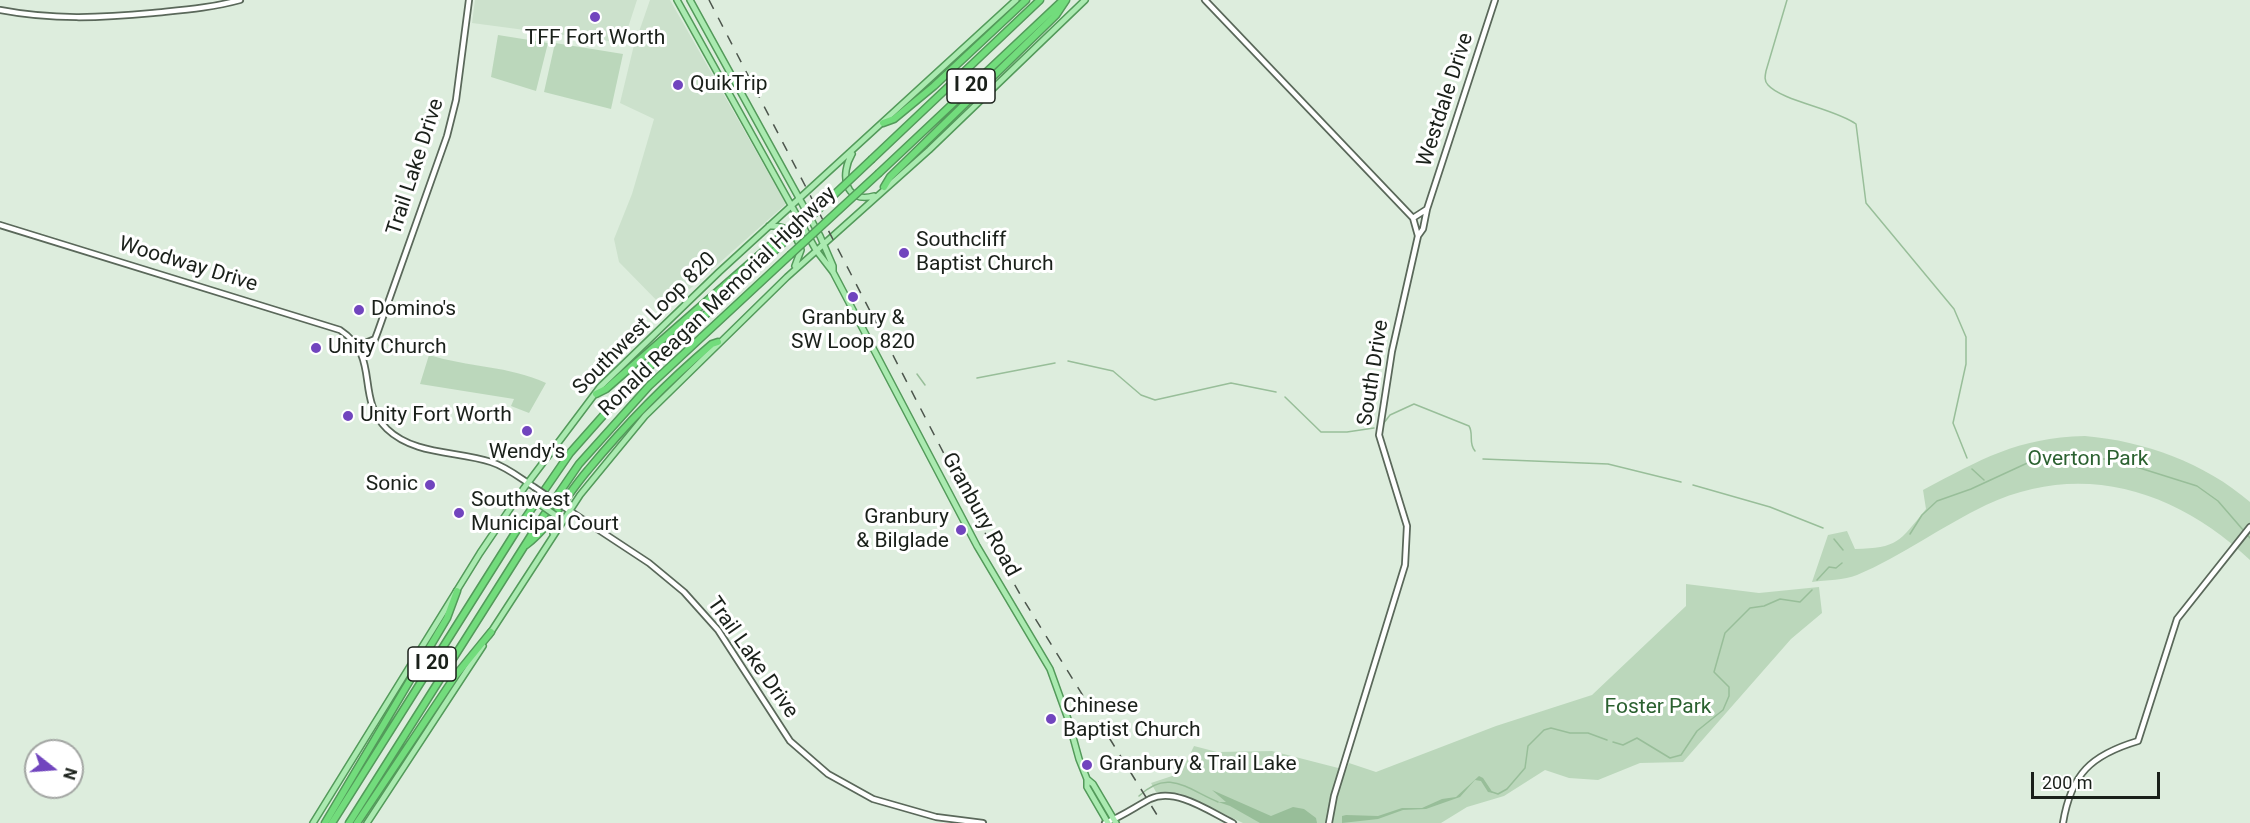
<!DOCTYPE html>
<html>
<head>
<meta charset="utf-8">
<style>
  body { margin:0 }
  #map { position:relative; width:2250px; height:823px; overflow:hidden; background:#ddeddd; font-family:Roboto,sans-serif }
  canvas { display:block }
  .north { position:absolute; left:24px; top:739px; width:60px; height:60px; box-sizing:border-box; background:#fff; border:2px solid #a3a6a3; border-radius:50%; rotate:107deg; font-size:16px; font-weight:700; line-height:24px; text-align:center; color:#1a201a }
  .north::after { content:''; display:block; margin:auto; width:21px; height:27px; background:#7145be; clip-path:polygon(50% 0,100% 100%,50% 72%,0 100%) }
  .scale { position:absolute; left:2031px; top:772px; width:129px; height:27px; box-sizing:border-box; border:3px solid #1a201a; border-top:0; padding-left:8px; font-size:18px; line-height:21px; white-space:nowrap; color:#1a201a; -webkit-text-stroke:4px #fff; paint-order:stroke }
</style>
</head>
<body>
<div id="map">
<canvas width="2250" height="823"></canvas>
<div class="north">N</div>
<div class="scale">200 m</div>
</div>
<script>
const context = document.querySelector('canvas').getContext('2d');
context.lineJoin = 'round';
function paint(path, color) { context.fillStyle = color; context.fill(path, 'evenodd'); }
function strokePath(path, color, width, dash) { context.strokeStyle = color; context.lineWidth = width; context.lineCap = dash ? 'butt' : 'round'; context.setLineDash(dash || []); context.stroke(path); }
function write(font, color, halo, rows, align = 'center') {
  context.font = font + ' Roboto,sans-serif'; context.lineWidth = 6; context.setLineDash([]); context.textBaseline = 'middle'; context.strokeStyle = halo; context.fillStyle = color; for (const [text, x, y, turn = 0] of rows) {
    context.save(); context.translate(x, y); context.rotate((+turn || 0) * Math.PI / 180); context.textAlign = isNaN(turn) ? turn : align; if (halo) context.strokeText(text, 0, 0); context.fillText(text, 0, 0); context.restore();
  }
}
const built = new Path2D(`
  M475,0H637L623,43L472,23Z
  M650,0H670L786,204L666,310L619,262L614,239L632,194L654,119L620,103L633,49Z`);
const green = new Path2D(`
  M498,35L548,43L536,91L491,77Z
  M555,43L623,54L611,109L544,92Z
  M429,355C467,367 510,366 546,383L529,413L511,406L514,399L420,384Z
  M2085,436C2144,441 2205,463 2250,502V560C2177,490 2081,460 1986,505C1942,526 1902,556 1857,575C1844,580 1827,580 1812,582L1828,535L1847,531L1855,549C1898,548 1899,542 1926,509L1923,490C1982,459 2016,438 2085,436Z
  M1686,584L1759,593L1819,587L1822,613L1791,639L1683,762L1640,763L1598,780L1569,778L1545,770L1504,796L1467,807L1441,823H1243L1179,793L1156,792L1151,783L1181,773L1194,746L1217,752L1272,751L1346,770L1349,763L1376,772L1496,726L1592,695L1686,606Z`);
const water = new Path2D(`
  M1479,776L1483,778L1493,793L1488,792L1481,781L1475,780L1460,797L1426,809L1403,810L1378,819L1342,823V816L1346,815L1378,816L1402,808H1422L1442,799L1456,797Z
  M1212,790L1271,816L1293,807L1304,809L1316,818L1317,823H1260L1230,806L1218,802H1226Z`);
const stream = new Path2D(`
  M1787,0L1766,71C1765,76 1764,81 1768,85C1782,101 1836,109 1856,124L1866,203L1954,309L1966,337V364L1953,423L1967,458
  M1068,361L1113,371L1141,395L1155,400L1231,383L1276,392
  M917,374L925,385
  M977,378L1055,363
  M1285,397L1321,432H1347L1374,428
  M1383,424L1390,415L1414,404L1469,426C1474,434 1468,443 1475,451
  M1483,459L1608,464L1681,482
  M1972,469L1984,480
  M1693,485L1770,507L1823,528
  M1910,534L1922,515L1937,501L1971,489L2036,459H2111L2197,486L2218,501L2250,538
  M1834,539L1843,550
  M1817,580L1829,567L1836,568L1842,563
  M1613,742L1623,745L1637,738L1670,758L1681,755L1697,731L1723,710L1729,696V687L1714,672L1725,633L1750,608L1764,606L1780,599L1800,602L1812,590
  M1492,792L1498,794L1507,789L1525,768L1528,746L1544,730L1551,728L1570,733H1588L1607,740
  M1139,796C1168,768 1187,789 1218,802`);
const minor = new Path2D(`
  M1205,0L1413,218L1418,236L1392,351L1379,435L1407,526L1405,565L1334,796L1329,823
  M0,10C52,20 101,18 153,13C182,10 211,8 240,0
  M1413,218L1427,209L1495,0
  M0,225L340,330C382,358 354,396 387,429C414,455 457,451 491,462C507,467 520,478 534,487
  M1418,236L1423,229L1427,209
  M358,346L375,339
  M361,352L375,339L378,331L447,136L456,100L469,0
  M564,507L649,563L684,592L718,630L790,741L828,774L873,799L936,817L983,823
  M1105,823C1121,817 1135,807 1150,799C1176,787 1210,812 1233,823
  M2063,823C2071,774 2091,755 2138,741L2177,619L2250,527`);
const major = new Path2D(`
  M677,0L816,250L833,272L977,546L1050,669L1068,719L1079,759L1087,779V787L1108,823
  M690,0L820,236L833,266V272
  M852,154C840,174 844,204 874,196
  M769,226C787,225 797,234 801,250L795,266
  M553,533L555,515
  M489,635L580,495L645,416L787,277L929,150L1085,0
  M1087,779L1093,784L1116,823
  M313,823L480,553L524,488L600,387L719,272L1016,0
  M367,823L483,646`);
const highway = new Path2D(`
  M883,123L894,119L934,86L1026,0
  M872,159L1040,0
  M879,173L1062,1
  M884,187L890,177L1056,15L1066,0
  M596,394L606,389L781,236
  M526,545C551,526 567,494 588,470C626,424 666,383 712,344L718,342
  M325,823L447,618L457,591
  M332,823L515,533L570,453L632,383L784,242
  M349,823L544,515L579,464L649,386L790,255
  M357,823L456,675L491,632`);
const rail = new Path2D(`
  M709,0L984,531L1020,594L1162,823`);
const minorBridge = new Path2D(`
  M534,487L564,507`);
const majorBridge = new Path2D(`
  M528,496L555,515`);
const highwayBridge = new Path2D(`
  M781,236L793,233
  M784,242L872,159
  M790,255L879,173`);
const markers = [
  [595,17,6,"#7145be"],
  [678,85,6,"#7145be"],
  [904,253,6,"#7145be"],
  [853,297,6,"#7145be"],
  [359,310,6,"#7145be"],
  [316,348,6,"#7145be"],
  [348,416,6,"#7145be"],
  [527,431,6,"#7145be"],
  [430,485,6,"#7145be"],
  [459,513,6,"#7145be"],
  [961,530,6,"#7145be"],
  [1051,719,6,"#7145be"],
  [1087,765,6,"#7145be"]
];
const shields = [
  [971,86,48],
  [432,664,48]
];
const shieldNames = [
  ["I 20",971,86],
  ["I 20",432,664]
];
const poiNames = [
  ["TFF Fort Worth",595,39,"center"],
  ["QuikTrip",690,85],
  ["Southcliff",916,241],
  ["Baptist Church",916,265],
  ["Domino's",371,310],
  ["Granbury &",853,319,"center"],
  ["SW Loop 820",853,343,"center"],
  ["Unity Church",328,348],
  ["Unity Fort Worth",360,416],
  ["Wendy's",527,453,"center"],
  ["Sonic",418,485,"right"],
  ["Southwest",471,501],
  ["Municipal Court",471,525],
  ["Granbury",949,518,"right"],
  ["& Bilglade",949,542,"right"],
  ["Chinese",1063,707],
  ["Baptist Church",1063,731],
  ["Granbury & Trail Lake",1099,765]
];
const streetNames = [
  ["Westdale Drive",1446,100,-72],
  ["Trail Lake Drive",416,167,-72],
  ["Woodway Drive",188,265,17],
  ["Ronald Reagan Memorial Highway",718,302,-44],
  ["Southwest Loop 820",645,324,-45],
  ["South Drive",1374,373,-81],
  ["Granbury Road",980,515,61],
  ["Trail Lake Drive",752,658,55]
];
const parkNames = [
  ["Overton Park",2088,460],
  ["Foster Park",1658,708]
];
paint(built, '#cce1cc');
paint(green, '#bbd7bb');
paint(water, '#98be99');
strokePath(stream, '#98be99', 1.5);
strokePath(minor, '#5a685a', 8);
strokePath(major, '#539a5a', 8);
strokePath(highway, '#539a5a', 9);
strokePath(minor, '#fff', 4.5);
strokePath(major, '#aaeab0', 5);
strokePath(highway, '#72dc7c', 6);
strokePath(rail, '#4d564d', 1.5, [10, 10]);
strokePath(minorBridge, '#5a685a', 8, []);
strokePath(majorBridge, '#539a5a', 8, []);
strokePath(highwayBridge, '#539a5a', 9, []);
strokePath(minorBridge, '#fff', 4.5);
strokePath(majorBridge, '#aaeab0', 5);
strokePath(highwayBridge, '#72dc7c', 6);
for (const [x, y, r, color] of markers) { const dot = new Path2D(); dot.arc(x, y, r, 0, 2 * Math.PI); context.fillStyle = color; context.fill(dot); strokePath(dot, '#fff', 2); }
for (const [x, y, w] of shields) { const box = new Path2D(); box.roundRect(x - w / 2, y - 17, w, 34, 4.5); context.fillStyle = '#fff'; context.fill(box); strokePath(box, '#1a201a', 1.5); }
write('bold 20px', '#1a201a', null, shieldNames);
write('21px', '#1a201a', '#fff', poiNames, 'left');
write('21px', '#1a201a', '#fff', streetNames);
write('21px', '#2b6130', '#fff', parkNames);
</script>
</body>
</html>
